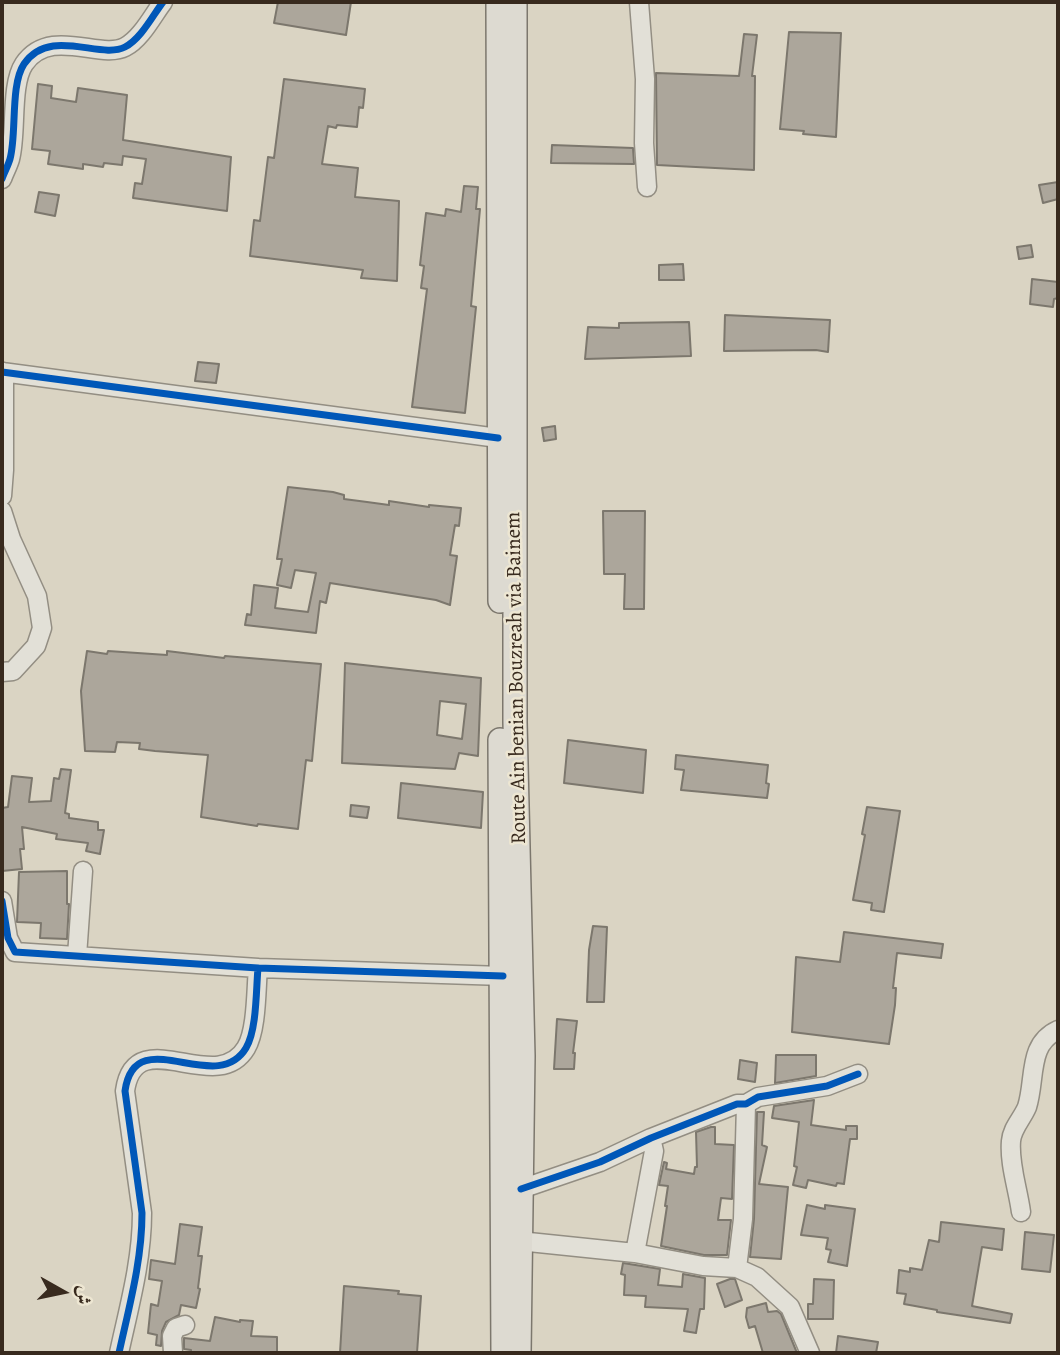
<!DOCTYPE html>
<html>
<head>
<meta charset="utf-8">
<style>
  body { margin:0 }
  #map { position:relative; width:1060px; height:1355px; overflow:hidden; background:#dad4c3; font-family:Alegreya,Amiri,serif }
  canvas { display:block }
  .frame { position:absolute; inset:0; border:4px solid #382a1e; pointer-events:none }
  .north { position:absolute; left:28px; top:1257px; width:70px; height:70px; -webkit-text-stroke:5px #ede6d2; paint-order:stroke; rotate:99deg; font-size:19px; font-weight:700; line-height:28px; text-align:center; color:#382a1e }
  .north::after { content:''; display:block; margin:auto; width:24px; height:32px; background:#382a1e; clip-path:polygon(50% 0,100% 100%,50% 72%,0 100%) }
</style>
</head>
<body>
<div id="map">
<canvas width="1060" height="1355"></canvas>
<div class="frame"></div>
<div class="north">ش</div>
</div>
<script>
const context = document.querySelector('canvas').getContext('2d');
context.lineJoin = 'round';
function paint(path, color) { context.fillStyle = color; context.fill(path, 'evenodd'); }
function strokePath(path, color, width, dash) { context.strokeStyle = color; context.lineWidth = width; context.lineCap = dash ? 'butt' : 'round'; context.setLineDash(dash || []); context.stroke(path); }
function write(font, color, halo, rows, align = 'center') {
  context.font = font + ' Alegreya,serif'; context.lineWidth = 5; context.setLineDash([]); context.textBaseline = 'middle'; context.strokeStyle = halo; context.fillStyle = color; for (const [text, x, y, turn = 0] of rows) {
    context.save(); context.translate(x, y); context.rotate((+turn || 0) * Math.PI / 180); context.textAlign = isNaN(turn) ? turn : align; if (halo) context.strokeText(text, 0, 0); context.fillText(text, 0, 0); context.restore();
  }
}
const building = new Path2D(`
  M278,2H351L346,35L274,23Z
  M789,32L841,33L836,137L803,134L804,131L780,129Z
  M744,34L757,35L752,76H755L754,170L657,165L656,73L739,76Z
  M284,79L365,89L363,108L359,107L357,127L337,125L336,128L328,126L322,164L358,168L355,197L399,201L397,281L361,278L363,270L250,256L254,220L260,221L268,157L274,158Z
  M38,84L52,86L51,98L76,102L78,88L127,95L123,140L231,157L227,211L133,198L135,183L142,184L146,159L123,156L122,165L104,163L103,167L83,164V169L48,164L50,151L32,149Z
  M552,145L633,148L634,164L551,163Z
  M1058,182V199L1043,203L1039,185Z
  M464,186L478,187L476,209H480L471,306L476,307L465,413L412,407L427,289L421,288L424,266L420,265L426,213L445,216L446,209L461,212Z
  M39,192L59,195L55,216L35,212Z
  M1031,245L1033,257L1019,259L1017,247Z
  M683,264L684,280H659V265Z
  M1032,279L1058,282V298L1054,299L1053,307L1030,304Z
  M725,315L830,320L828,352L816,350L724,351Z
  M689,322L691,356L585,359L588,327L619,328V323Z
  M198,362L219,364L216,383L195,381Z
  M555,426L556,439L544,441L542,428Z
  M288,487L333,492L344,495V499L367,502L389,505V501L429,507V505L461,508L459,526L455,525L450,555L457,556L450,605L436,600L330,583L326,603L320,601L316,633L245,625L247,614L251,615L254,585L278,588L275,608L308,612L316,573L295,570L291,588L277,585L282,559H277Z
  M603,511H645L644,609H624L625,574H604Z
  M87,651L107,654L108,651L167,655V651L224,658L225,656L321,664L312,761L306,760L298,829L258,824L257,826L201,817L208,755L155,751L139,749L140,743L117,742L115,752L85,751L81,691Z
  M345,663L481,678L478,756L459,753L455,769L342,763ZM440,701L466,704L462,739L437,735Z
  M568,740L646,750L643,793L564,783Z
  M676,755L768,765L766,783L769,784L767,798L681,790L684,770L675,769Z
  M61,769L71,770L65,813L69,814V818L98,822V830H104L100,854L86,851L88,843L56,839L57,834L22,827L24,849H20L22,869L2,871V808L8,807L12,776L32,778L29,802L51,801L54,778L59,779Z
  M401,783L483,792L481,828L398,818Z
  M351,805L369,807L367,818L350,816Z
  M867,807L900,811L884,912L871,910L872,903L853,900L865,835L862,834Z
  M67,871V904H69L67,939L40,938L41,923L17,922L19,872Z
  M593,926L607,927L604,1002H587L589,950Z
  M844,932L943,944L941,958L897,953L893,988H896L895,1005L889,1044L792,1032L796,957L840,962Z
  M557,1019L577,1021L573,1053H575L574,1069H554Z
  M776,1055H816V1076L775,1083Z
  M740,1060L757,1063L755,1082L738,1079Z
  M814,1100L811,1125L846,1130V1126H857V1139H850L844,1184L837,1183L836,1186L808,1180L806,1188L793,1185L797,1167L794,1166L799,1122L772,1118L774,1106Z
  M757,1112H764L762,1145L767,1147L759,1184L788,1187L781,1259L750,1257L754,1219Z
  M711,1127H715V1144L734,1145L732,1199L721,1198L718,1220H731L727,1255H704L661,1246L667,1206H665L668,1186L659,1185L664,1162L667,1163L666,1169L694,1174L695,1167H697L696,1132Z
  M807,1205L825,1209V1205L855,1209L847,1266L828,1262L831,1250L826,1249L828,1238L801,1235Z
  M941,1222L1004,1229L1002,1250L982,1247L972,1306L1012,1314L1010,1323L937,1312V1310L904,1304L906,1294L897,1293L899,1270L910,1272V1268L922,1270L929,1240L939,1242Z
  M180,1224L202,1227L198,1256H202L198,1288L200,1289L196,1308L181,1305L179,1315L166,1322L162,1331L161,1346L156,1345L157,1335L148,1333L151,1304L158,1306L162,1281L149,1279L151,1260L175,1264Z
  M1025,1232L1054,1235L1050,1272L1022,1269Z
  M623,1263L660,1269L658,1285L682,1287L683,1274L705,1278L704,1309H700L696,1333L684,1331L688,1309L645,1307L646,1296L624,1295L625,1275L621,1274Z
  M730,1279H735L742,1300L725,1307L717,1284Z
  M814,1279L834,1280L833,1319H808V1304H813Z
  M344,1286L399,1291L398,1294L421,1296L417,1353H340Z
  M766,1303L768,1312L777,1311L781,1314L797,1353H763L755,1326L749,1328L746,1317L747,1308Z
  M215,1317L240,1322V1320L253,1321L251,1336L277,1337V1352L191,1353V1350L184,1349V1338L210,1341Z
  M838,1336L878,1342L876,1353H836Z`);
const minor = new Path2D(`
  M639,2L645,79L644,143L647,187
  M2,179C4,173 8,166 10,159C17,134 10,85 24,64C50,26 100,60 125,47C141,39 153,15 163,2
  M2,372L498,438
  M2,496L4,470V372
  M2,511L11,539L37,596L42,628L36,646L13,671L2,672
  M2,901L8,938L15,952L258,968L503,976
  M77,956L83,871
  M521,1189L600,1162L651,1138L737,1104H746L758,1097L827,1086L858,1074
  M1021,1212C1018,1189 1009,1164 1011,1141C1012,1128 1022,1119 1027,1107C1036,1079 1027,1044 1058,1030
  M519,1241L635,1253L703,1266L737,1268L757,1277L790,1307L810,1353
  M635,1253L654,1151L651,1138
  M737,1268L743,1219L746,1104
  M119,1353C129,1307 142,1261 142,1213L125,1091C135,1020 216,1098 246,1048C257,1030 256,989 258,968
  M173,1353L172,1336L176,1328L185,1325`);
const major = new Path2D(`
  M498,2L500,601
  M515,2V722L523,1056L519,1353
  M500,740L503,1353`);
const cycleway = new Path2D(`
  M2,179C4,173 8,166 10,159C17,134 10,85 24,64C50,26 100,60 125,47C141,39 153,15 163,2
  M2,372L498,438
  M2,901L8,938L15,952L258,968L503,976
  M521,1189L600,1162L651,1138L737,1104H746L758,1097L827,1086L858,1074
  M119,1353C129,1307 142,1261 142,1213L125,1091C135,1020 216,1098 246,1048C257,1030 256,989 258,968`);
const streetNames = [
  ["Route Ain benian Bouzreah via Bainem",517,678,-91]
];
paint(building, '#aca69b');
strokePath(building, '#7c776d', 2);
strokePath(minor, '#938e83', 21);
strokePath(major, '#7c776d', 26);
strokePath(minor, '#e2e0d7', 18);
strokePath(major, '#dddad1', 23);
strokePath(cycleway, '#0057b8', 7);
write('21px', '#382a1e', '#ede6d2', streetNames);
</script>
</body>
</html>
